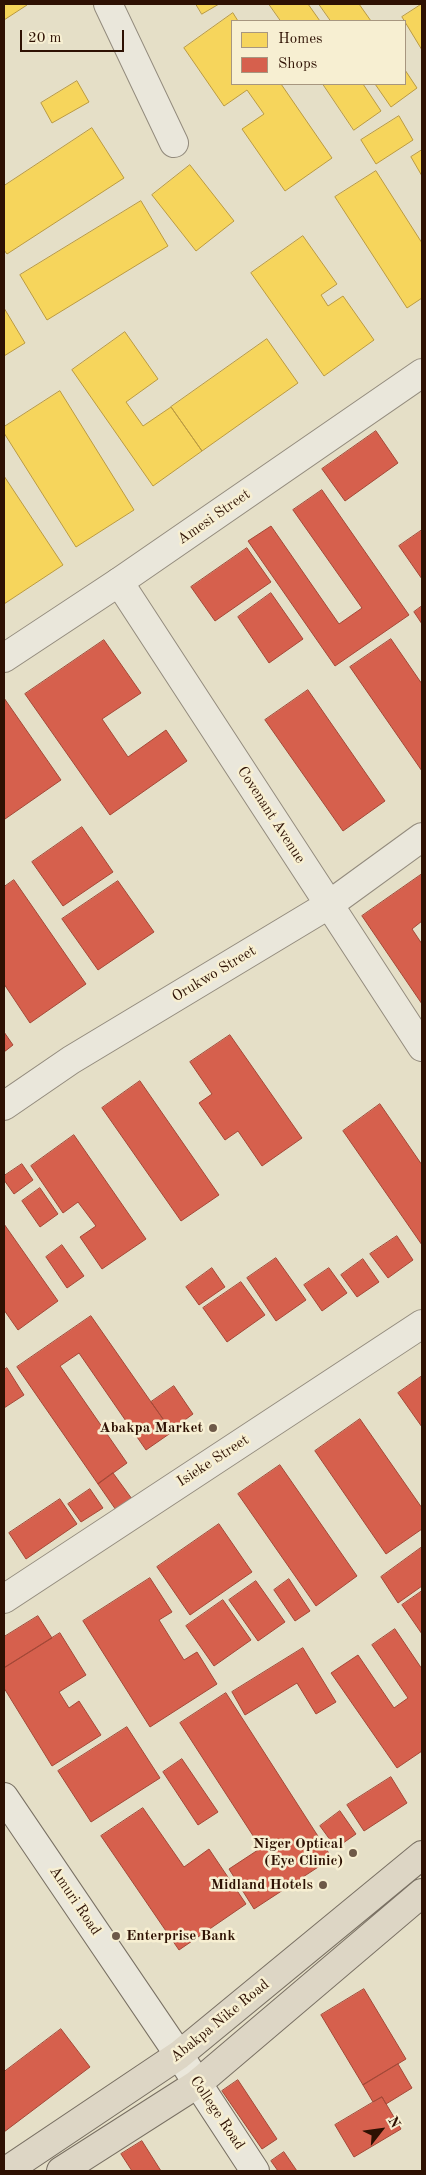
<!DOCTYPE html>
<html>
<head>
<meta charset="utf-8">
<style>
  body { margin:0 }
  #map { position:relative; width:426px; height:2175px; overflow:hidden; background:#e5dfc7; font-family:"Old Standard TT",serif }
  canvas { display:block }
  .frame { position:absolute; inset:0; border:5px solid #2e1103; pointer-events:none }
  .legend { position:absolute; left:231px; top:20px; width:175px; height:65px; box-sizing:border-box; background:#f7efd2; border:1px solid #a7967f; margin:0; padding:6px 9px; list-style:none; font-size:15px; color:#2e1103 }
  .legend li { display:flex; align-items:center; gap:10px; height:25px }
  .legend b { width:25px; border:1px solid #a7967f }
  .north { position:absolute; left:356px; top:2105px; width:50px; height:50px; -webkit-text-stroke:4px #f7efd2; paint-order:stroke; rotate:60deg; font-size:14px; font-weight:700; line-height:20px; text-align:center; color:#2e1103 }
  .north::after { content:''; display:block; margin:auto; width:18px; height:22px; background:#2e1103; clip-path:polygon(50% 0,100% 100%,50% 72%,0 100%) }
  .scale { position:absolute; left:20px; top:30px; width:104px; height:22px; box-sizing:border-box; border:2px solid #2e1103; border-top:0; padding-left:6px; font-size:15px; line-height:18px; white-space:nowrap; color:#2e1103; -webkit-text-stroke:4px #f7efd2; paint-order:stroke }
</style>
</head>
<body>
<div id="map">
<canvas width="426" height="2175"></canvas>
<div class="frame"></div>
<ul class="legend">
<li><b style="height:14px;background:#f6d55c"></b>Homes</li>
<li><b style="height:14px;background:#d6604d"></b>Shops</li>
</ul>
<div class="north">N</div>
<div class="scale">20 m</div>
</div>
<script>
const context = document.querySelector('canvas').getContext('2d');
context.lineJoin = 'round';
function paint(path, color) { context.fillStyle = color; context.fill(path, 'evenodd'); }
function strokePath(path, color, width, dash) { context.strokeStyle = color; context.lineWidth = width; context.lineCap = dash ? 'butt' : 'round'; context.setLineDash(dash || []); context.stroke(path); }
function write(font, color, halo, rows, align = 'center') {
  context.font = font + ' "Old Standard TT",serif'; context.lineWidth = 5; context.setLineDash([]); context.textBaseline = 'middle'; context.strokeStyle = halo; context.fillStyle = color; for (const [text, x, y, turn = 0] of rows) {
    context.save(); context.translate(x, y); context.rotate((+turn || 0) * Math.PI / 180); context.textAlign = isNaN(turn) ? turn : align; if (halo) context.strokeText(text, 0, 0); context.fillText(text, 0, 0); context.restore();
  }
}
const homes = new Path2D(`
  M4,4H26L27,5L4,20Z
  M196,4H219L202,14Z
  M269,4H308L320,21H281Z
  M319,4H359L371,21H331Z
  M422,4V50L402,17Z
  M233,13L238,21H232V84H281L332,158L285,191L242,129L264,114L247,90L224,106L184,48Z
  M405,70L417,88L391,107L375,84H405Z
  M77,81L89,102L52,123L41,103Z
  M323,84H363L381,111L354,130Z
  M399,116L413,140L376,164L361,140Z
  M92,128L124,178L7,254L4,250V186Z
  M422,150V176L411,157Z
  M190,165L234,221L196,251L152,195Z
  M376,171L422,243V298L407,308L335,197Z
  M141,201L168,246L47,320L20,275Z
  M303,236L337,284L321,295L328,306L343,296L374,340L324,376L251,273Z
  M4,308L25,343L4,356Z
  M125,332L158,379L126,402L143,426L171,407L202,451L153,486L72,370Z
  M267,339L298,383L202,451L171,407Z
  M60,391L134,510L76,547L4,433V427Z
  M4,476L63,565L4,604Z`);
const shops = new Path2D(`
  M376,431L398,463L345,501L322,469Z
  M322,490L409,615L335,666L248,541L271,526L339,624L362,608L293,510Z
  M422,530V579L399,546Z
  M247,548L271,582L215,621L191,587Z
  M271,593L303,639L269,663L238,617Z
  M422,606V624L414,612Z
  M391,639L422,684V771L350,667Z
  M104,640L141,693L102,719L128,757L166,730L187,761L110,815L25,694Z
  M308,690L385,801L343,831L265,720Z
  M4,698L61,780L5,819L4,818Z
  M82,827L113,872L63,906L32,862Z
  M422,874V921L412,929L422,944V1004L362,916Z
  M14,880L86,984L30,1023L4,984V887Z
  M118,881L154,932L98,970L62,919Z
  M4,1032L13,1045L4,1052Z
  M230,1035L302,1138L262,1166L238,1131L225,1140L199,1103L212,1094L190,1062Z
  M140,1081L219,1195L181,1221L102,1108Z
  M380,1104L422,1165V1245L343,1131Z
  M74,1135L146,1239L102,1269L80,1237L96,1226L78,1202L63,1213L31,1166Z
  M22,1164L33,1180L14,1194L4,1180V1176Z
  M40,1188L58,1214L40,1227L22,1201Z
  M4,1224L58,1301L18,1330L4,1310Z
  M397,1236L413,1260L388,1278L370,1254Z
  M62,1245L84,1276L67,1288L46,1257Z
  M276,1258L306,1300L276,1321L247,1278Z
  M363,1259L379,1282L357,1297L341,1275Z
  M212,1268L225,1287L199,1305L186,1287Z
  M329,1268L347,1293L322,1311L304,1285Z
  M241,1282L265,1315L227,1342L203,1308Z
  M91,1316L172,1432L146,1450L79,1353L60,1366L127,1463L98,1484L17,1367Z
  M7,1368L24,1395L4,1408V1370Z
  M422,1376V1427L398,1393Z
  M174,1386L193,1414L171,1430L151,1402Z
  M360,1419L422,1508V1529L386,1554L315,1451Z
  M280,1465L357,1576L316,1606L238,1494Z
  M113,1473L132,1499L116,1510L98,1484Z
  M90,1489L103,1508L81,1522L68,1504Z
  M60,1499L77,1524L26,1559L9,1533Z
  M219,1524L252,1572L190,1615L157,1567Z
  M422,1547V1586L398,1603L381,1577Z
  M150,1578L172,1612L159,1620L184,1660L197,1652L217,1684L150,1727L83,1621Z
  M289,1579L310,1611L295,1621L274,1590Z
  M256,1581L285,1622L258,1641L229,1600Z
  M422,1591V1634L402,1605Z
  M223,1600L251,1640L214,1666L186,1626Z
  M38,1616L52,1638L4,1668V1637Z
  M395,1629L422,1669V1751L397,1768L331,1673L358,1655L394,1708L408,1698L372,1645Z
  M60,1633L86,1675L59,1692L69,1708L79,1701L101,1735L52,1766L4,1688V1668Z
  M303,1648L336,1702L316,1714L297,1683L245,1715L232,1692Z
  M226,1693L332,1858L254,1909L229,1869L261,1848L180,1723Z
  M127,1727L160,1778L91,1822L58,1771Z
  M182,1759L218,1812L198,1825L163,1772Z
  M391,1777L407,1803L364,1831L347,1805Z
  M143,1808L184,1867L209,1849L246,1904L179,1950L101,1836Z
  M340,1811L356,1834L336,1848L320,1826Z
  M364,1989L406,2059L363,2085L321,2015Z
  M61,2029L90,2067L4,2132V2072Z
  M398,2064L412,2088L386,2104L382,2097L373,2102L363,2085Z
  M238,2080L277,2139L262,2149L222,2091Z
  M382,2097L401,2129L354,2157L335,2125Z
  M142,2141L161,2171H132L121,2154Z
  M284,2152L297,2171H278L271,2161Z`);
const minor = new Path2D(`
  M108,4L174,143
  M119,582L422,1047
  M4,1106L71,1060L330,904L422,837
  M4,1599L422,1324`);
const tertiary = new Path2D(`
  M4,658L119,582L422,373`);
const secondary = new Path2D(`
  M4,1797L179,2055L255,2171`);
const primary = new Path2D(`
  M6,2171L179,2055L422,1855
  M61,2171L197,2084L422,1893`);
const markers = [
  [213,1428,5,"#6e5948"],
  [353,1853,5,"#6e5948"],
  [323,1885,5,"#6e5948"],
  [116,1936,5,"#6e5948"]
];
const streetNames = [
  ["Amesi Street",214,517,-35],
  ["Covenant Avenue",271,815,57],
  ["Orukwo Street",214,974,-31],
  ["Isieke Street",213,1461,-33],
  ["Amuri Road",75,1901,56],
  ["Abakpa Nike Road",220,2021,-39],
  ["College Road",217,2113,56]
];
const poiNames = [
  ["Abakpa Market",203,1428],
  ["Niger Optical",343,1844],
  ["(Eye Clinic)",343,1861],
  ["Midland Hotels",313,1885],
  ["Enterprise Bank",126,1936,"left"]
];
paint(homes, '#f6d55c');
strokePath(homes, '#ba9a41', 1);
paint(shops, '#d6604d');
strokePath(shops, '#a44837', 1);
strokePath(minor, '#938b7d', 30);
strokePath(tertiary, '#938b7d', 30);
strokePath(secondary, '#797063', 30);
strokePath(primary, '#797063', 30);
strokePath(minor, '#eae7db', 28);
strokePath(tertiary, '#eae7db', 28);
strokePath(secondary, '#eae7db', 28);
strokePath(primary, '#ddd6c5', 28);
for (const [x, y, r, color] of markers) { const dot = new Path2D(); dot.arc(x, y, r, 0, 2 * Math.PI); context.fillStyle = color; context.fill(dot); strokePath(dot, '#f7efd2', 2); }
write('15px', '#2e1103', '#f7efd2', streetNames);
write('bold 15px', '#2e1103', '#f7efd2', poiNames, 'right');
</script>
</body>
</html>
